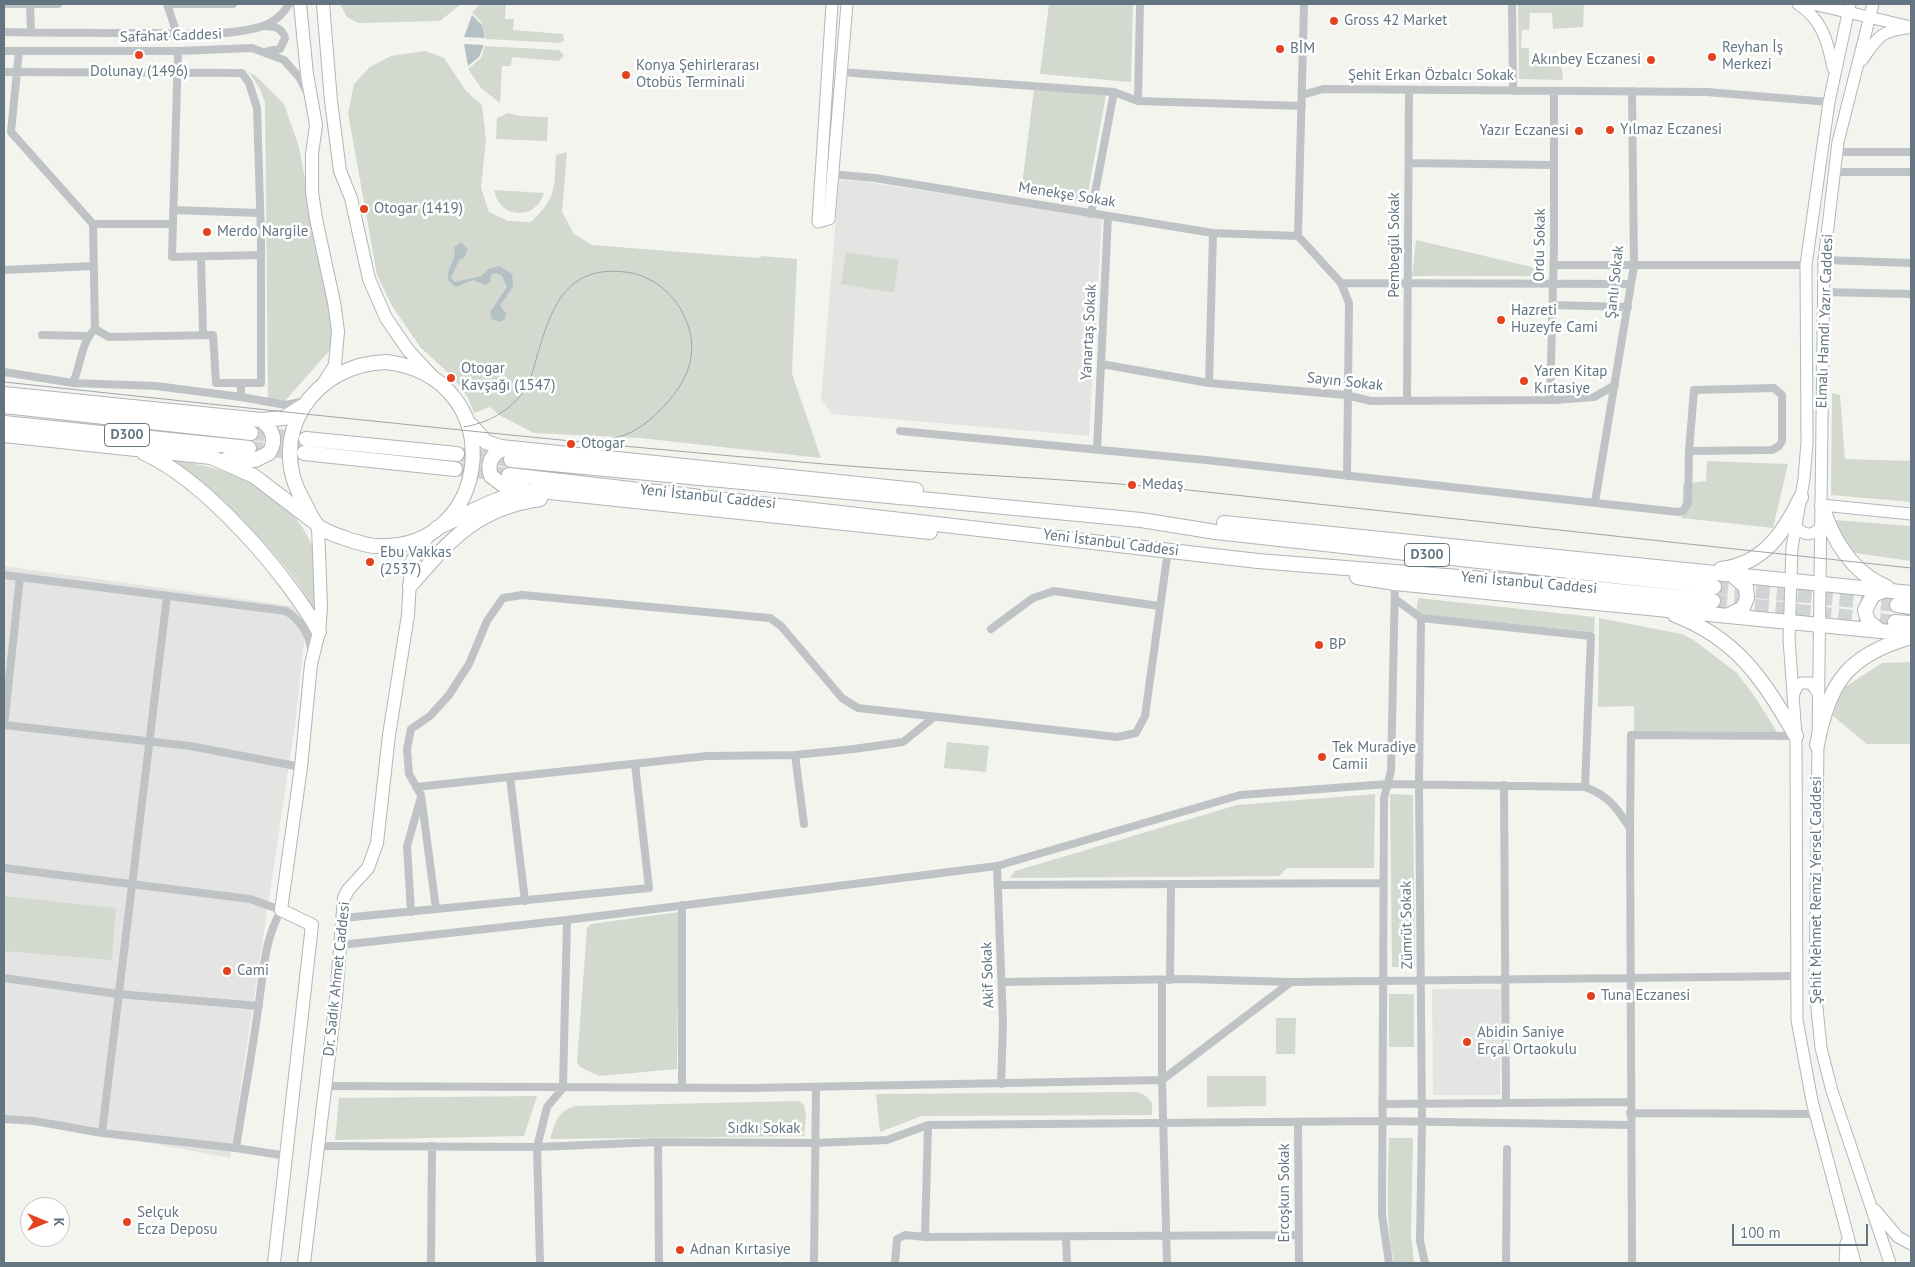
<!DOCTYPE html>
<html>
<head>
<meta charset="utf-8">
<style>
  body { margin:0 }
  #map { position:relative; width:1915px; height:1267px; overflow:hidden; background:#f4f4ef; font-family:"PT Sans",sans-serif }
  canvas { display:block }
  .frame { position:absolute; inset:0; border:5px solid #627581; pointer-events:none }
  .north { position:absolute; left:20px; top:1197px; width:50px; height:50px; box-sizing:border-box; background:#fff; border:1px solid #c0c8cd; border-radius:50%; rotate:90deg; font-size:14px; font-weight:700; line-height:20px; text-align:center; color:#627581 }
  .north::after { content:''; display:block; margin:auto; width:18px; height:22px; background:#e4421f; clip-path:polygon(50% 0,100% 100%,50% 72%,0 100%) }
  .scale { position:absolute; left:1732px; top:1224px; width:136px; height:22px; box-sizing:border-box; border:2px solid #627581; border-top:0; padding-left:6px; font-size:15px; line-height:18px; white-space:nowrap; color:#627581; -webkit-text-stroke:4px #fff; paint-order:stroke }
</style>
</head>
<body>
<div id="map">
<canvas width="1915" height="1267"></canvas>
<div class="frame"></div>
<div class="north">K</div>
<div class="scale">100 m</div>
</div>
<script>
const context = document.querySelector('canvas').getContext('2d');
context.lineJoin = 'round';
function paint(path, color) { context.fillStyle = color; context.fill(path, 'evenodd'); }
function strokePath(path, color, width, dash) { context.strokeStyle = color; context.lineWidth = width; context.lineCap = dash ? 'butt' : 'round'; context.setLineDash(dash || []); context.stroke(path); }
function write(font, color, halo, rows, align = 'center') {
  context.font = font + ' "PT Sans",sans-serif'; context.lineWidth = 5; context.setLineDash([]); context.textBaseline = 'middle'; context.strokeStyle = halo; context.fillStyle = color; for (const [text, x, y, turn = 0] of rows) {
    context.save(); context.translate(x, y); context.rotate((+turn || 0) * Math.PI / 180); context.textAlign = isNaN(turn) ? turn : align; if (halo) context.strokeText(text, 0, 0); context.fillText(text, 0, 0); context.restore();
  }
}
const built = new Path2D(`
  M839,180L861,181L1102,218L1089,436L832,414L821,399Z
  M4,566L292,606L306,625L295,725L230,1158L4,1116Z
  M1432,989H1501L1500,1095H1433Z`);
const green = new Path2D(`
  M340,4H461L440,21L358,23L347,17Z
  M480,4H506L505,19H514L513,30L563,34L564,41L560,43L486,39L481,22L472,12Z
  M1049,4H1133L1131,82L1040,74Z
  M1518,4H1584L1583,27L1553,29L1552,13H1530L1529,30H1522L1521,48H1529V65L1558,63L1562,70L1563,80L1519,79Z
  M485,46L559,50L564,55L559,61L512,57L511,66H502L500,103L481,88L468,69L481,58Z
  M425,51L444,58L466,91L482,105L486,140L481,188L489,212L508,221L531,222C557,197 554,189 556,155L567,152L562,212L574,234L592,245L757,258L763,256L797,259L792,374L821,458L640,438L534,433L499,415L490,407L474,413L468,398L453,377L421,348L392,306L377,275L348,113L354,84L370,67L391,56Z
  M249,72L257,77L284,104L299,147L333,329L330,350L284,402L268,400L265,103L260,89Z
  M1034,89L1106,95L1086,204L1021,193Z
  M508,113L520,116L548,117L547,141L496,139L497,118Z
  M494,190L544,193C536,221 499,219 494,190Z
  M1416,240L1532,267L1545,276H1412Z
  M846,252L899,260L894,293L841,284Z
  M1832,393L1840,395L1845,459L1911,461V502L1831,495Z
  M171,460C228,466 295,493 315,553C320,567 316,598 316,614C297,568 213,488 171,460Z
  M1707,461L1788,464L1773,528L1682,518L1683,484L1706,481Z
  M1835,520L1911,526V561L1855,553L1834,524Z
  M1418,598L1595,617L1594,632L1416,614Z
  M1599,618L1682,634L1695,641L1737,673L1757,700L1777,732L1634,731V706L1598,707Z
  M1911,662V744H1867L1833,716L1842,689L1882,663Z
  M947,742L989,746L986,772L944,768Z
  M1375,794L1374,868H1287L1279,876L1010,878L1015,871L1237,805Z
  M1390,794L1413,795L1415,967H1392Z
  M4,896L116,908L112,960L4,951Z
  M679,912L677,1069L599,1076L580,1067L577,1062L587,928L591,924Z
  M1389,994H1414V1047H1389Z
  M1276,1018H1296L1295,1054H1276Z
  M1266,1076V1106L1207,1107V1076Z
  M1137,1092L1146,1096L1152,1103V1115L922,1116L880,1132L876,1094Z
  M537,1096L524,1136L335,1140L339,1098Z
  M798,1101L804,1105L806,1115L804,1136L550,1139C556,1121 557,1111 576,1106Z
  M1389,1138H1413L1411,1235L1414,1263H1394C1385,1222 1388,1181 1389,1138Z`);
const water = new Path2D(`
  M472,15L482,25L485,38L464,37Z
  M464,44L484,45L479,57L468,66Z
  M461,242L468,249L464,258L459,260L451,278L455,282L481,276L489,269L499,266L512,274L513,286L500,306L506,313L505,319L500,322L492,319L490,312L507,287L502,276L496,273L491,275L490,282L486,285L473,280L456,287L448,280C446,267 458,260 454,247Z`);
const highwayTunnel = new Path2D(`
  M251,433L303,439
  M249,448L301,453
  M457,454L511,460
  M455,469L509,475
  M1714,587L1897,605
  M1713,601L1895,622`);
const street = new Path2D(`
  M4,4H58
  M30,4L31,32
  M167,4L177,34
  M169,4H233
  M1304,4L1298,236L1341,283L1349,303L1347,476
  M1512,4L1513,91
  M265,26C275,26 282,28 285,38L280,49L268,51
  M4,32C54,33 103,33 153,33C186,34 224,36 256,28C270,25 282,16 289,4
  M4,51H178L252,48L284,60L299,77L307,92
  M19,51L11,132L93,224L95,329C81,342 81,365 73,383
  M178,51L172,257L261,255
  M4,72L242,73L249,83L257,108L261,236V383H216L213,335L109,337L95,329
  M840,72L1114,92L1138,101L1302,106
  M1302,95L1323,89L1707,92L1829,102
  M1138,101L1140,4
  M1837,152H1911
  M1409,163L1554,165
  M1834,172H1911
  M831,174L875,178L1213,233L1298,236
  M173,210L260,213
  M1091,214L1114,92
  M93,224H173
  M201,257L203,335
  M1824,260L1911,263
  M1554,265H1806
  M4,270L94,266
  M1341,283L1631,284
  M1823,292L1911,294
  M1552,305L1628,307
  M42,335L87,336
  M1101,364L1209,383L1346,395L1371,401L1555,400L1594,397L1615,385
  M4,372L73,383L156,386L241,397V383
  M1209,383L1213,233
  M241,397L286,405L305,401
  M1550,400L1554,247V91
  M1407,401L1409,90
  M900,431L1206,460L1678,512L1683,511L1688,503L1689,451L1772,450L1779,446L1782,441V395L1774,388L1694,390L1689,451
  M1097,449L1108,216
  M1595,502L1634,266L1632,91
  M4,575L286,611C299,619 310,634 311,650
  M167,596L102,1133L236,1148L287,1156
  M1395,599L1421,618L1419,784L1422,1122L1420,1241L1425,1263
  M1421,618L1591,636L1585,787
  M991,629L1033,598L1054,591L1159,606
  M4,725L190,746L301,767
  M4,726L20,577
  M795,755L804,824
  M510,777L525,901
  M1504,785L1506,1103
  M416,787L707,756L795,755L854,749L903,742L933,718
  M1630,828L1631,735L1796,736
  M997,866L1003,1023L1001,1084
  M4,868L250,899L281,910C263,944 264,971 258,1009C252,1055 243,1101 236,1148
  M998,885L1382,883
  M682,905V1088
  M436,909L649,888L635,764
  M411,912L407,846L421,797
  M343,918L436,909L421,795L409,774L407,749L411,729L430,716L449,695L469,664L487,621L503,598L522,595L770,618L781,626L842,698L858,708L1117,737L1136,733L1145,716L1168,550
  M341,945L567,920L997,866L1240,795L1388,784L1585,787C1609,796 1616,807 1630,828L1632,1263
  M4,978L118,994L259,1006
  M1162,980V1080L1167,1263
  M1170,980L1171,885
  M1002,982L1185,979L1291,982
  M325,1086L751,1088L1162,1080L1291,982L1796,976
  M1382,1104L1630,1102
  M1630,1113L1815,1114
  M4,1119L34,1121L102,1133
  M1298,1122L1299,1263
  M658,1142L659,1263
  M318,1146L537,1147L658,1142L815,1143L887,1140L928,1125L1382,1121L1630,1125
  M925,1237L928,1125
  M1066,1237L1067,1263
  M431,1263L432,1146
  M540,1263L537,1147L547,1107L563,1088L567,920
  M814,1263L816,1087
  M895,1263L897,1239L905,1235L925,1237L1299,1235
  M1389,1263L1382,1215L1384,798L1391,771L1395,583
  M1506,1263L1507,1149`);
const secondary = new Path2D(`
  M832,4L818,222L829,219L847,4
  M1798,4C1822,19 1828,42 1833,68
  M1813,4L1911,27
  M1850,4L1829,102L1806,265L1807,442L1804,479L1792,548L1789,639L1796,736L1797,1020L1812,1101L1855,1263
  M1873,4L1838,142L1824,260L1815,988L1821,1048L1832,1091L1890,1263
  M1862,60C1877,39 1879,31 1907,28
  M1822,505L1911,514
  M1795,525C1803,537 1815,537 1822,524
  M1793,696L1797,686L1801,683H1811L1818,693
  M1875,1210L1898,1237L1911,1244
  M1845,1263L1846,1243`);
const primary = new Path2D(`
  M300,4L307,74L316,125L312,154V192L316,219L334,302L338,331L335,365L323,384
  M323,4L331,101L340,171L351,198L369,279L386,318L408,350L434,378
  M274,1263L312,925L281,910L301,767L311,664L319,632L321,608L318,526
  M304,1263L336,998L344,898L348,890L368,868L377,843L389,735L408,615L411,562L431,532`);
const highway = new Path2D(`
  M387,362C512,378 493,552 377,546C365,546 325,533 317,525C312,520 308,509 304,502C264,436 314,363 387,362Z
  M4,394L261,420L284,418L303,406
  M4,406L251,433
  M4,423L249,448
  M471,425L486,442L501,447L916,490
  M4,435L211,457L254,476L313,521
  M306,439L457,454
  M509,448C494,450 486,461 491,476L503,485L523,489
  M144,453C205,480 287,574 319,632
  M304,453L455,469
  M227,459L255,460L269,453C277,440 273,429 261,420
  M511,460L1141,520L1216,532L1714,587
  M509,475L1258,561L1571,586L1713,601
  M1822,505C1832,539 1852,573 1887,587
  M1224,523L1911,593
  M437,528C473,512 499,493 540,491L930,532
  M1721,569C1763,564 1784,533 1801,497
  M1357,577L1395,583L1911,634
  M410,586C450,540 476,508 540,499
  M1897,605L1911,607
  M1675,615C1738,639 1764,681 1796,736
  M1727,616L1743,608L1747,598L1746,587L1732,575
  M1895,622L1911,623
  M1880,631L1868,621L1865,610L1873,595L1885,590
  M1817,745C1829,682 1848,655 1911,637`);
const tram = new Path2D(`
  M4,382C277,411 550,441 824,464C943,474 1061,478 1179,489L1911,568
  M464,427C488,423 510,411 524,391C531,381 534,367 537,356C551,309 565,265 625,272C647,274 669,289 680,308C705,351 687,385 655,415C640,429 625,438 605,439`);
const markers = [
  [1334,21,5,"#e4421f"],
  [1280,49,5,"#e4421f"],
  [139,55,5,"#e4421f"],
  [1712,57,5,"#e4421f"],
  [1651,60,5,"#e4421f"],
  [626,75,5,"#e4421f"],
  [1610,130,5,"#e4421f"],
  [1579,131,5,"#e4421f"],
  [364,209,5,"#e4421f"],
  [207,232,5,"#e4421f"],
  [1501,320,5,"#e4421f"],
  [451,378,5,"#e4421f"],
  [1524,381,5,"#e4421f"],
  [571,444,5,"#e4421f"],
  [1132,485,5,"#e4421f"],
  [370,562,5,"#e4421f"],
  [1319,645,5,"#e4421f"],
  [1322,757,5,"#e4421f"],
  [227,971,5,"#e4421f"],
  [1591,996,5,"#e4421f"],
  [1467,1042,5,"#e4421f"],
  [127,1222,5,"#e4421f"],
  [680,1250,5,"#e4421f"]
];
const shields = [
  [127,435,45],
  [1427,555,45]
];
const shieldNames = [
  ["D300",127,435],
  ["D300",1427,555]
];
const poiNames = [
  ["Gross 42 Market",1344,21],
  ["Reyhan İş",1722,48],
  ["Merkezi",1722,65],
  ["BİM",1290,49],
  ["Akınbey Eczanesi",1641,60,"right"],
  ["Konya Şehirlerarası",636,66],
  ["Otobüs Terminali",636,83],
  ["Dolunay (1496)",139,72,"center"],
  ["Yılmaz Eczanesi",1620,130],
  ["Yazır Eczanesi",1569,131,"right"],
  ["Otogar (1419)",374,209],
  ["Merdo Nargile",217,232],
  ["Hazreti",1511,311],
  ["Huzeyfe Cami",1511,328],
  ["Otogar",461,369],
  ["Kavşağı (1547)",461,386],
  ["Yaren Kitap",1534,372],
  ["Kırtasiye",1534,389],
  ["Otogar",581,444],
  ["Medaş",1142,485],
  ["Ebu Vakkas",380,553],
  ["(2537)",380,570],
  ["BP",1329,645],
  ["Tek Muradiye",1332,748],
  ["Camii",1332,765],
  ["Cami",237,971],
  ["Tuna Eczanesi",1601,996],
  ["Abidin Saniye",1477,1033],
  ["Erçal Ortaokulu",1477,1050],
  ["Selçuk",137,1213],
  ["Ecza Deposu",137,1230],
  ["Adnan Kırtasiye",690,1250]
];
const streetNames = [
  ["Safahat Caddesi",171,36,-2],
  ["Şehit Erkan Özbalcı Sokak",1431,76],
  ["Menekşe Sokak",1067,195,9],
  ["Pembegül Sokak",1395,245,-90],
  ["Ordu Sokak",1540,245,-89],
  ["Şanlı Sokak",1615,282,-84],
  ["Elmalı Hamdi Yazır Caddesi",1825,321,-88],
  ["Yanartaş Sokak",1089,332,-87],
  ["Sayın Sokak",1345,382,6],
  ["Yeni İstanbul Caddesi",708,497,6],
  ["Yeni İstanbul Caddesi",1111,543,7],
  ["Yeni İstanbul Caddesi",1529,583,5],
  ["Şehit Mehmet Remzi Yersel Caddesi",1817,890,-90],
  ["Zümrüt Sokak",1407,925,-91],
  ["Akif Sokak",988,975,-92],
  ["Dr. Sadık Ahmet Caddesi",337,979,-84],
  ["Sıdkı Sokak",764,1129],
  ["Ercoşkun Sokak",1285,1193,-90]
];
paint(built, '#e4e5e3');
paint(green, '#d3d9cf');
paint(water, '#b3c1c4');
strokePath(highwayTunnel, '#d0d4d4', 14, [14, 7]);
strokePath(secondary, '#b1b7bb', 13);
strokePath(primary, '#b0b5b8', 14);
strokePath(highway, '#b0b4b7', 16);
strokePath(street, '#bfc3c6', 8);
strokePath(secondary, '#fff', 11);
strokePath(primary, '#fff', 12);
strokePath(highway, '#fff', 14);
strokePath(tram, '#9da5aa', 1);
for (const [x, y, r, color] of markers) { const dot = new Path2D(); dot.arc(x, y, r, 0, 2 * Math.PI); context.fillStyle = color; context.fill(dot); strokePath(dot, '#fff', 2); }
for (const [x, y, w] of shields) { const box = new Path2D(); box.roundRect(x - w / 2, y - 11.5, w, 23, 4); context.fillStyle = '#fff'; context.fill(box); strokePath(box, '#627581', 1); }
write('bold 14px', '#627581', null, shieldNames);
write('15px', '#627581', '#fff', poiNames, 'left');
write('15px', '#627581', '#fff', streetNames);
</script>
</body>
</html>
